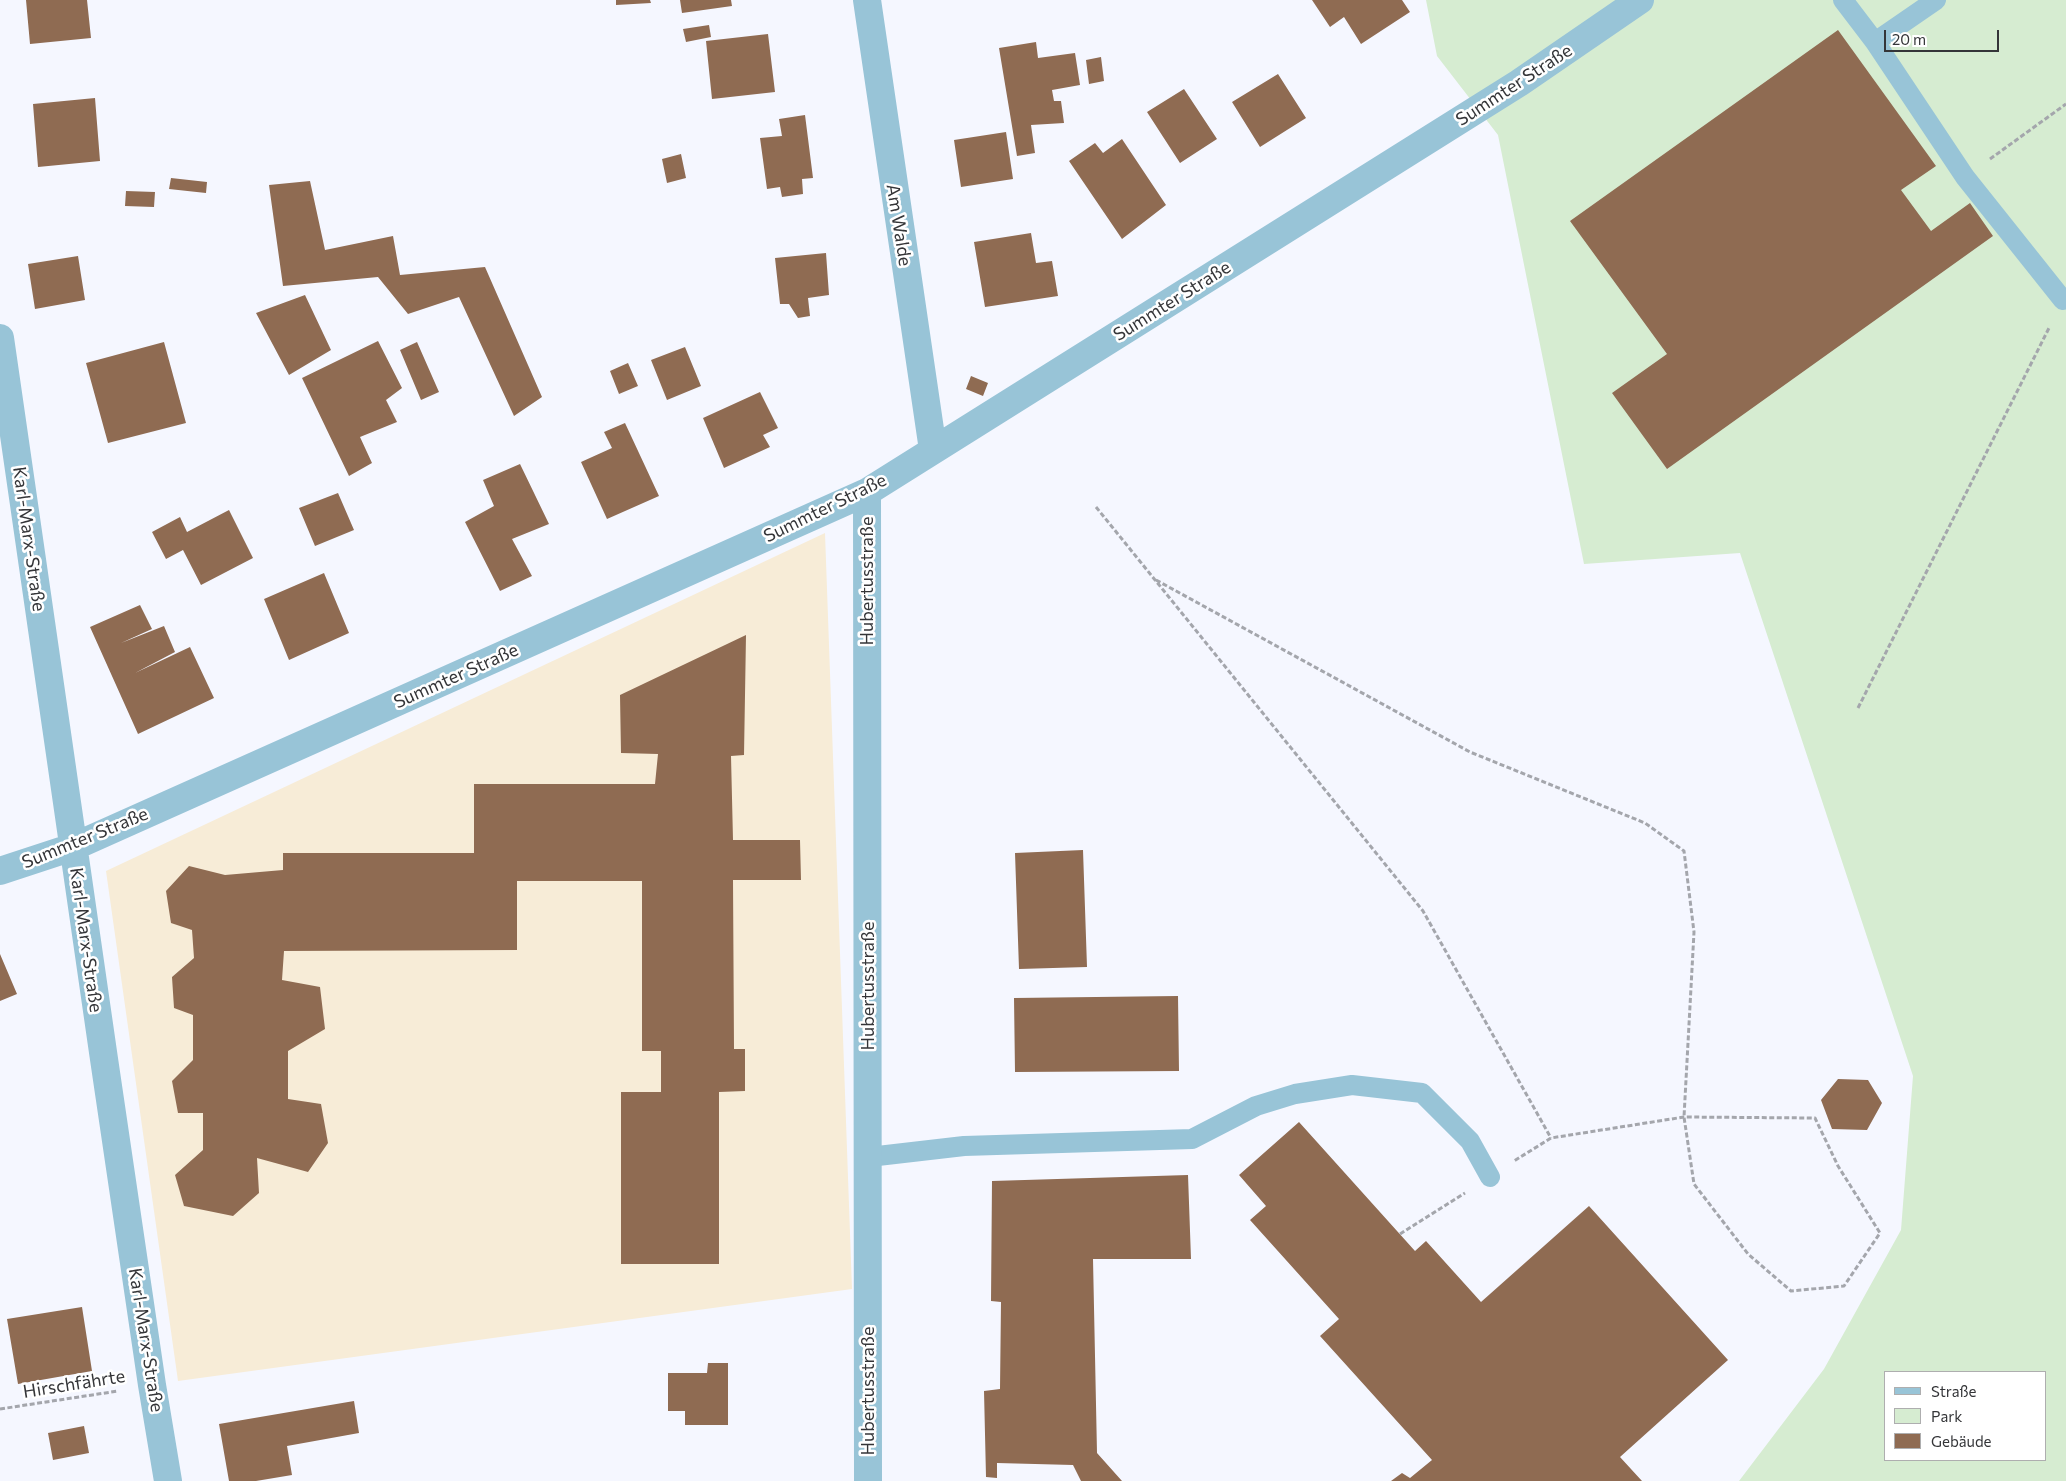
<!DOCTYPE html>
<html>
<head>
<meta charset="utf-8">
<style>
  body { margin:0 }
  #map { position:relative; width:2066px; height:1481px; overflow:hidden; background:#f5f7ff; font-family:Commissioner,sans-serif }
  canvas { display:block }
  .legend { position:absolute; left:1884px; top:1371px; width:162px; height:90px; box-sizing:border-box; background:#fff; border:1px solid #aeaeaf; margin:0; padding:6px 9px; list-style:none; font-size:15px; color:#343538 }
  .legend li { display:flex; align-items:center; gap:10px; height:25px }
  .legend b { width:25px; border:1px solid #aeaeaf }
  .scale { position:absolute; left:1884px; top:30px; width:115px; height:22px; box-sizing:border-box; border:2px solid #343538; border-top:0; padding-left:6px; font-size:15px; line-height:18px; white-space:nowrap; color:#343538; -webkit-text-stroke:4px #fff; paint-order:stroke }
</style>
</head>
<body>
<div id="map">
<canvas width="2066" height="1481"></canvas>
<ul class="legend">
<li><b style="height:6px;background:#98c4d7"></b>Straße</li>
<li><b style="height:14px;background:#d6ecd1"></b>Park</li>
<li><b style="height:14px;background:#8f6b52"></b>Gebäude</li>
</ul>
<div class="scale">20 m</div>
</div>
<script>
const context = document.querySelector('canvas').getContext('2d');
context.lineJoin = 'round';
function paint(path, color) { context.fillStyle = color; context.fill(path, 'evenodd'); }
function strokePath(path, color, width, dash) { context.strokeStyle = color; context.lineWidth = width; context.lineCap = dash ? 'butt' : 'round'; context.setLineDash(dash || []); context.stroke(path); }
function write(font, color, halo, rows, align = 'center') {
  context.font = font + ' Commissioner,sans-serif'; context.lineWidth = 5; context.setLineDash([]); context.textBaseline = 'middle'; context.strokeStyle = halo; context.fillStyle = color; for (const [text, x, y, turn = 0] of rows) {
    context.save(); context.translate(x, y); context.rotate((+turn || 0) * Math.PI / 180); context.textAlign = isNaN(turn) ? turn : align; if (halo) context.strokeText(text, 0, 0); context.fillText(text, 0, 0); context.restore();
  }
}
const education = new Path2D(`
  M825,533L852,1289L178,1381L106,871Z`);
const green = new Path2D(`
  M1426,0H2066V1481H1739L1824,1369L1901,1230L1913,1076L1740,553L1584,564L1498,135L1437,56ZM1885,1372H2045V1460H1885Z`);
const building = new Path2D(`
  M26,0H87L91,38L30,44Z
  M616,0H650L651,3L616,5Z
  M680,0H731L732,6L682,13Z
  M1312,0H1402L1410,12L1361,44L1344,17L1330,27Z
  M709,25L711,37L686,42L683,29Z
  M1838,30L1936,166L1901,190L1931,231L1970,203L1993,236L1667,469L1612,393L1667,354L1570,221Z
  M768,34L775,92L712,99L706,41Z
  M1036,42L1038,58L1075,53L1080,85L1052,90L1054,101H1061L1064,123L1031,125L1035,153L1017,156L999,48Z
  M1101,57L1104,81L1089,84L1086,60Z
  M1278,74L1306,118L1260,147L1232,102Z
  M1184,89L1217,139L1180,163L1147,112Z
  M95,98L100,161L38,167L33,104Z
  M805,115L813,178L802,179L803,194L782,197L780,187L767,189L760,138L782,136L779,119Z
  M1006,132L1013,179L961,187L954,140Z
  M1122,139L1166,205L1122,239L1069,161L1095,143L1103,153Z
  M681,154L686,178L667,183L662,159Z
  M171,178L207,182L206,193L169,189Z
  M310,181L325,250L393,236L400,275L485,267L542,397L514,416L459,297L408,314L378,277L283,286L269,185Z
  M126,191L155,192L154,207L125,206Z
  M1031,233L1036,263L1052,261L1058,296L985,307L974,242Z
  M826,253L829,295L808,298L810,316L798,318L789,304H780L775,258Z
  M78,256L85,300L35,309L28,264Z
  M305,295L331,350L289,375L256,313Z
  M378,341L402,388L386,400L397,422L360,437L372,463L349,476L302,378Z
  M164,342L186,423L108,443L86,363Z
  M417,342L439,392L421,400L400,350Z
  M685,347L701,386L667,400L651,360Z
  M628,363L638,386L619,394L610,371Z
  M971,376L988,383L983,396L966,389Z
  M760,392L778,428L763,435L770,447L724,468L703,418Z
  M625,423L659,496L607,519L581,462L612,448L604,432Z
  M520,464L549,524L512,539L532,576L500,591L465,522L494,506L483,480Z
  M338,493L354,530L315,546L299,508Z
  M229,510L253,558L201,585L183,550L166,559L152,532L180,517L187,532Z
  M324,573L349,633L289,660L264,599Z
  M140,605L152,629L121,643L164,626L175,652L135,673L190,647L214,698L138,734L90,627Z
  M746,635L744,755L731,756L733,840H800L801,880H733L734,1049H745V1091L719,1092V1264H621V1092H661V1051H642V881H517V950L284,951L282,980L320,987L325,1029L288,1051V1099L321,1104L328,1143L308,1172L257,1158L259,1193L233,1216L184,1206L175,1175L203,1150V1113H178L172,1081L193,1060V1015L174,1008L172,977L194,958L192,930L171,923L166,891L189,866L225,875L283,870V853H474V784H655L658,754L621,753L620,695Z
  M1083,850L1087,967L1019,969L1015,853Z
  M0,954L17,994L0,1001Z
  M1178,996L1179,1071L1015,1072L1014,998Z
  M1838,1079L1868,1080L1882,1103L1867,1130L1832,1129L1821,1100Z
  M1299,1122L1415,1251L1426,1241L1481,1302L1589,1206L1728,1360L1620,1457L1642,1481H1391L1402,1473L1410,1478L1432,1460L1320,1336L1339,1319L1250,1220L1266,1206L1239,1175Z
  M1188,1175L1191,1259H1093L1097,1453L1122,1481H1081L1073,1465L997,1463V1478L986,1477L984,1391L1000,1389L1001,1302L991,1301L992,1181Z
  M82,1307L92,1371L18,1384L7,1319Z
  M708,1363H728V1425H685V1411H668V1373H707Z
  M354,1401L359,1433L287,1446L292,1475L256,1481H229L219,1424Z
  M84,1426L89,1453L53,1460L48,1433Z`);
const path = new Path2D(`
  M1990,159L2066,104
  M1096,507L1423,911L1551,1138
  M1156,580L1470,752L1645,823L1684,851L1694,932L1684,1117L1694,1184L1748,1254L1791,1291L1844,1286L1880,1233L1838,1166L1815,1118L1684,1117L1551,1138L1514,1161
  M1858,708L2050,326
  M1400,1234L1465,1193
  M0,1409L118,1391`);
const lane = new Path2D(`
  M1843,0L1875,42L1965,177L2063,300
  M1875,42L1936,0
  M869,1157L964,1146L1192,1139L1256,1106L1295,1094L1352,1085L1422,1093L1470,1141L1490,1177`);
const street = new Path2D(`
  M867,0L933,450
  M0,338L104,1059L152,1385L168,1481
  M867,492L868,1481
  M0,871L73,847L867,492L1519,83L1640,0`);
const streetNames = [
  ["Summter Straße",1514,85,-33],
  ["Am Walde",899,225,81],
  ["Summter Straße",1172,301,-32],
  ["Summter Straße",825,508,-26],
  ["Karl-Marx-Straße",29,539,82],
  ["Hubertusstraße",867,581,-90],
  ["Summter Straße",456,676,-24],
  ["Summter Straße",85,838,-22],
  ["Karl-Marx-Straße",86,940,82],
  ["Hubertusstraße",868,986,-90],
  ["Karl-Marx-Straße",146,1340,81],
  ["Hirschfährte",74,1384,-9],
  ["Hubertusstraße",868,1391,-90]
];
paint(education, '#f7ecd7');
paint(green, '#d6ecd1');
paint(building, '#8f6b52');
strokePath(path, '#a4a6ac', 3, [5, 2.5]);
strokePath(lane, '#98c4d7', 20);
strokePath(street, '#98c4d7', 28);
write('18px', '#343538', '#fff', streetNames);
</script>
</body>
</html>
